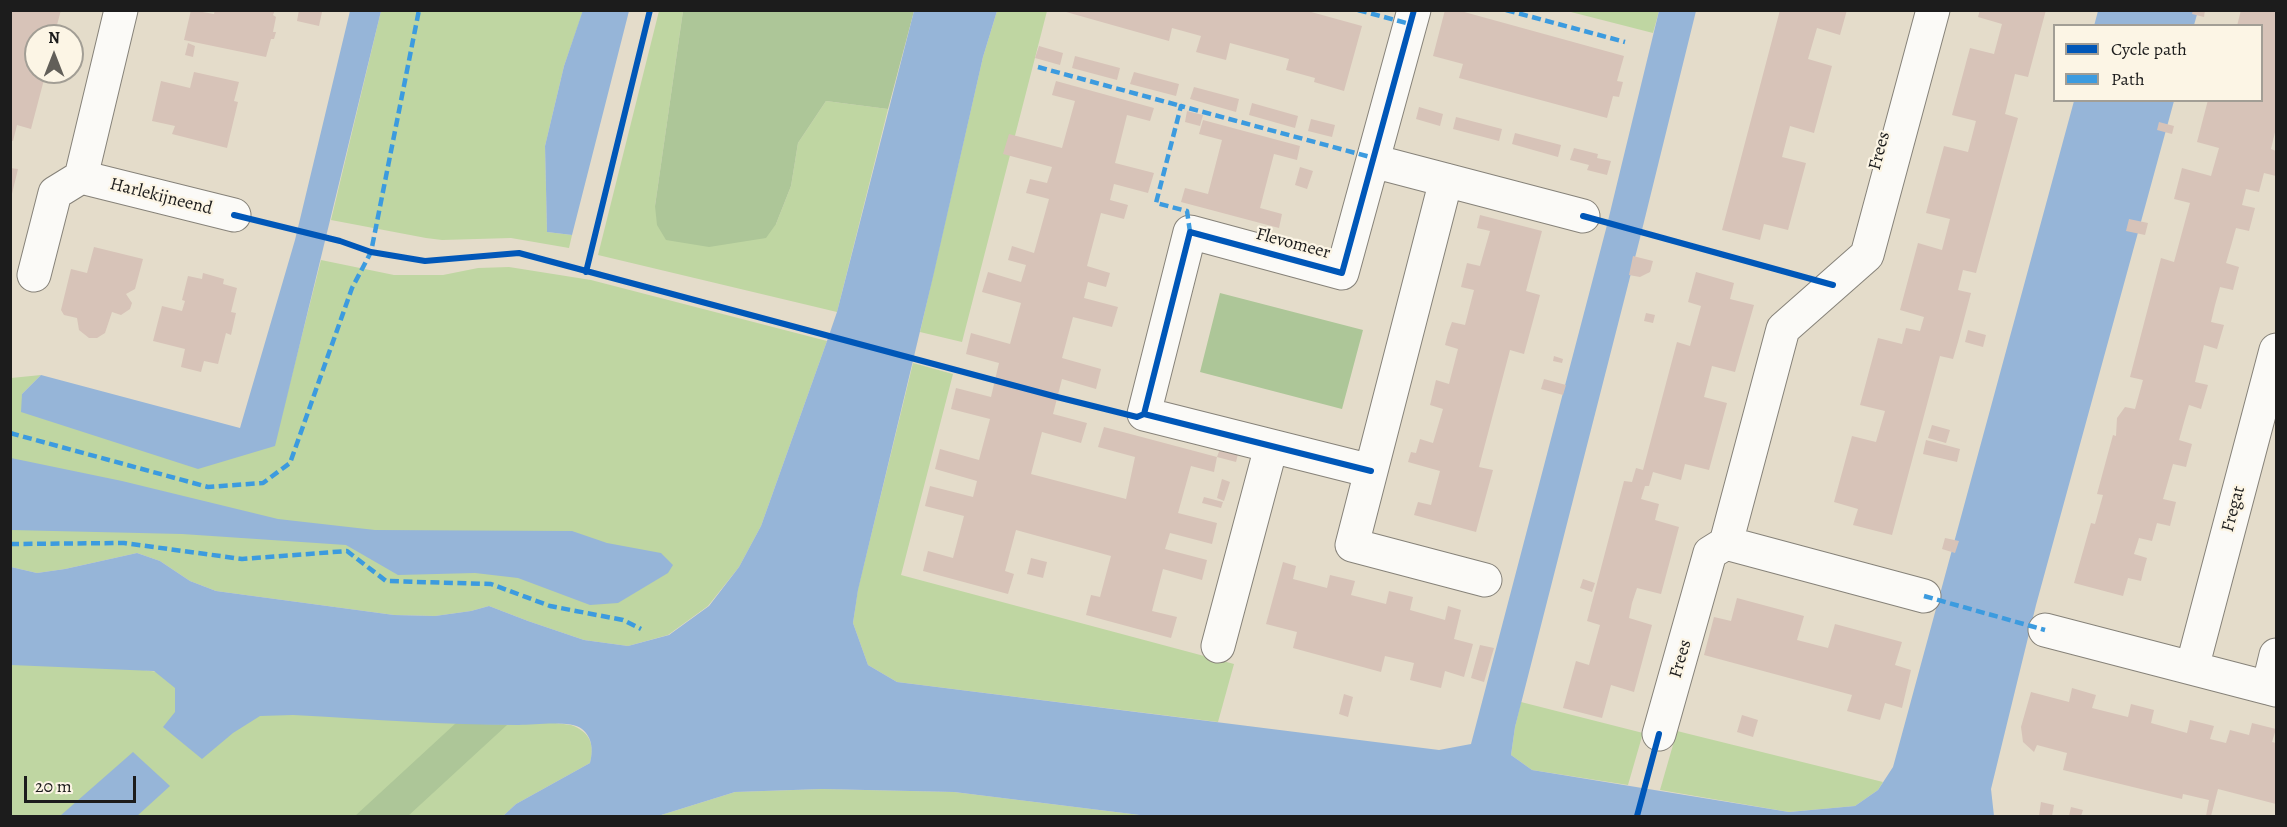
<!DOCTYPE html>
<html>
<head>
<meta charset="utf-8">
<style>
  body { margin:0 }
  #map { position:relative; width:2287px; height:827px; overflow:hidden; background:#e4dcca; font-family:Alegreya,serif }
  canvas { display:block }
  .frame { position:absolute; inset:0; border:12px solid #1c1c1c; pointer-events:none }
  .legend { position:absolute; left:2053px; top:24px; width:210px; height:78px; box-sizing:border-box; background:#fcf5e5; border:2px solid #a29e95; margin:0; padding:8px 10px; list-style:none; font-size:18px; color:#1c1c1c }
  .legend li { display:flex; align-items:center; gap:12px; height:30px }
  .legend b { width:30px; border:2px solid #a29e95 }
  .north { position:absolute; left:24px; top:24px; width:60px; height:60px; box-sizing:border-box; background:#fcf5e5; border:2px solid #a29e95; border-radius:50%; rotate:0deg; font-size:16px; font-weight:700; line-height:24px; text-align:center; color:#1c1c1c }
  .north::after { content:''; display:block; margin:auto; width:21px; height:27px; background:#625f59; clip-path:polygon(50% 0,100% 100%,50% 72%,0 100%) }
  .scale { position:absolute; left:24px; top:776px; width:112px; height:27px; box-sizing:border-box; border:3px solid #1c1c1c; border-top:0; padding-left:8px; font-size:18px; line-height:21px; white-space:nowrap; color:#1c1c1c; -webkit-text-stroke:4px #fcf5e5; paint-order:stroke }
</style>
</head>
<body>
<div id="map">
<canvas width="2287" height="827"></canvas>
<div class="frame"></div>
<ul class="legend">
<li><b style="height:8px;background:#0057b8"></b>Cycle path</li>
<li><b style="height:8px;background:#3c9bdf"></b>Path</li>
</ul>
<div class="north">N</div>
<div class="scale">20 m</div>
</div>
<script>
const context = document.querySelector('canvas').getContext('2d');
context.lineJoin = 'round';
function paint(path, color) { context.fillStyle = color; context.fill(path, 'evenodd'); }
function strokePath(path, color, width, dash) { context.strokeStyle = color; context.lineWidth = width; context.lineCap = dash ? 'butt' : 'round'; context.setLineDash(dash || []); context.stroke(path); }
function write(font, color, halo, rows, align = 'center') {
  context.font = font + ' Alegreya,serif'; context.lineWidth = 4.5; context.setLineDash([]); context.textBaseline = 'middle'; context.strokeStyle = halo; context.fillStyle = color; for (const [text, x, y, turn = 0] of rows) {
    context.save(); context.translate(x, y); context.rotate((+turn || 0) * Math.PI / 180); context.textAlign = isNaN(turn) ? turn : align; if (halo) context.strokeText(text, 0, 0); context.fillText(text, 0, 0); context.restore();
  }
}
const green = new Path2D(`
  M381,11H583L564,66L545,146L547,232L572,235L569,248L511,238L442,240L426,238L331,220Z
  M659,11H683L655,206L776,224L791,186L798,143L826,101L888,109L837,312L598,255Z
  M997,11H1047L962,342L920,332L983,57Z
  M1567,11H1659L1653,33Z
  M321,260L394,275H443L478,268L509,267L591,280L827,341L761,526L739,567L708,606L668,635L628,646L584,640L528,621L489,606L471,611L435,616L394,615L216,591L190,581L160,561L137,553L65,569L37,573L11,567V378L41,375L22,394L274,446Z
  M913,363L953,374L901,575L1234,664L1218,722L897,682L868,665L853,623L858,589Z
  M11,653L571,725C590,732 595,744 590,763L516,804L503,816H11Z
  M1521,702L1643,733L1628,785L1532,770L1511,755L1515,727Z
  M1677,731L1883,782L1878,790L1855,806L1789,812L1660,790Z
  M822,789L954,792L1148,816H658L735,792Z`);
const forest = new Path2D(`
  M683,11H914L888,109L826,101L798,143L791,186L776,224L766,238L709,247L666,240L657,225L655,206Z
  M1220,293L1363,330L1342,409L1200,372Z
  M456,723L507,725L408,816H355Z`);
const water = new Path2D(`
  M583,10L629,11L572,235L547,232L545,146L564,66Z
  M350,11H381L275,446L198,469L21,412L22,394L41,375L240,428L295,240Z
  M914,11H997L983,57L933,277L858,590L853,623L868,665L897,682L1439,750L1471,744L1606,229L1659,11H1696L1640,238L1515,727L1511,755L1532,770L1789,812L1855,806L1878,790L1893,767L2074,101H2174L2036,605L1991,789L1994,816H1148L954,792L822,789L735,792L658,816H503L516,804L590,763C593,751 593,738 582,729C571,720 534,725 519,725C444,725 368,719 293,715L260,716L233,733L202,759L163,727L175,712V688L154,671L11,665V567L37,573L65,569L137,553L160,561L190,581L216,591L394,615L435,616L471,611L489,606L528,621L584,640L628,646L669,635L709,606L739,567L761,526L827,341L837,312Z
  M2098,11H2198L2194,25L2094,26Z
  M11,458L122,481L278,519L375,530L572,531L607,543L661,553L673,565L668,573L618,603L590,605L518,578L475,573L398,575L346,545L182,534L11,530Z
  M133,752L170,786L137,816H60Z`);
const building = new Path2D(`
  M10,10H61L54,36H36V72H46L31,129L17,125L13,141L10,140Z
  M191,10L214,14L215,10H275L273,15L276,17L273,32H276L274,39H271L266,57L184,40Z
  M299,10L322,12L319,26L297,21Z
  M1059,10H1304L1362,26L1344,91L1314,82L1315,78L1286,70L1289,59L1230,43L1226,60L1196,52L1201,36L1172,28L1169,41Z
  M1445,10H1457L1624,56L1617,81L1623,82L1619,97L1613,96L1607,118L1459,78L1463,64L1433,56Z
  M1780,10H1847L1840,35L1817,28L1808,59L1832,66L1814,133L1790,126L1782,157L1806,163L1788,230L1764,224L1760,240L1722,230Z
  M1980,10H2046L2028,77L2015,74L2005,114L2018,118L1976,273L1963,270L1958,290L1971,293L1958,342L1953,359L1940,356L1892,535L1853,525L1858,509L1834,502L1852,436L1876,442L1885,411L1860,405L1878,338L1902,344L1906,328L1920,331L1924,317L1900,310L1918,243L1942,250L1950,219L1926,213L1935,179L1944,146L1968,152L1976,121L1952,115L1970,48L1994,54L2002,24L1978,17Z
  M2193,10H2205L2204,17L2192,14Z
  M2241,10H2276V128L2271,149L2276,151V176L2264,173L2259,192L2246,189L2242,205L2255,208L2249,231L2236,228L2231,246L2226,263L2239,267L2233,290L2220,287L2215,305L2211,322L2224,325L2217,349L2204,345L2195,382L2208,385L2201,409L2189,405L2184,422L2179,440L2192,444L2186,467L2173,464L2163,499L2176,502L2170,526L2157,523L2152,541L2139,538L2134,554L2147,558L2144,569L2141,581L2128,578L2123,596L2074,583L2091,523L2095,524L2103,495L2097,494L2113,435L2116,436L2117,418L2125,407L2135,409L2143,380L2130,377L2161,258L2174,262L2190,203L2174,199L2182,168L2211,176L2219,148L2197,142L2208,100H2262V26H2237Z
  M188,43L195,46L193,57L185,55Z
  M1039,46L1063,53L1060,65L1035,58Z
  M1075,56L1120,68L1117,80L1072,68Z
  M194,72L239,82L234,101L238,102L227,148L172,134L175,126L152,121L161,81L190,88Z
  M1134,72L1179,84L1176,96L1130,84Z
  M1056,81L1154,108L1150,121L1127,115L1115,163L1154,173L1148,193L1114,184L1110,200L1128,205L1124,219L1101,213L1087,266L1110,273L1106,287L1088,282L1084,298L1118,307L1112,327L1073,317L1062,358L1101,369L1096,389L1062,379L1053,414L1087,423L1081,443L1042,432L1031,474L1126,499L1135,457L1098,447L1104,427L1217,457L1214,472L1191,466L1178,513L1217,523L1212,544L1170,533L1165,549L1207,560L1202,580L1163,569L1152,611L1177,617L1171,638L1086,615L1091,595L1100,597L1111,556L1016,530L1005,571L1014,574L1008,594L923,571L928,551L953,558L964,516L925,506L930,486L973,497L977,481L935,469L940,449L979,460L990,419L951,409L956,388L991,397L999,363L966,354L971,333L1010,344L1021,303L982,292L988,272L1021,282L1026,265L1008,260L1012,246L1034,253L1049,199L1026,193L1030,179L1047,183L1052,167L1003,154L1009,134L1062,148L1075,101L1052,95Z
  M1194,87L1239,99L1236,112L1190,99Z
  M1252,103L1298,116L1295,128L1249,115Z
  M1419,107L1443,114L1440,126L1416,119Z
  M1187,111L1203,115L1200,126L1185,122Z
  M1456,117L1502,129L1499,141L1453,129Z
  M1311,119L1335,125L1332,137L1308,131Z
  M1203,120L1300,146L1297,160L1274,154L1260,208L1282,214L1279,228L1181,202L1185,188L1208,194L1222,140L1199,134Z
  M2159,122L2174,126L2172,134L2157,130Z
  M1515,133L1561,145L1558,157L1512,144Z
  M1574,148L1598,154L1597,158L1611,161L1607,175L1587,170L1589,165L1570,160Z
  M1300,167L1313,171L1307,189L1295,185Z
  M10,168L18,169L11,198H10Z
  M1480,215L1542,231L1526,291L1540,295L1524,354L1510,350L1479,467L1493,470L1476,532L1414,515L1418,502L1431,505L1440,471L1408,462L1411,452L1416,453L1420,439L1433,443L1443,409L1430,405L1436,380L1449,384L1458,349L1445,345L1448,333L1452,322L1465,325L1474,290L1461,287L1467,263L1480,266L1490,231L1477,228Z
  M2129,219L2148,223L2145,235L2126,231Z
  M94,247L143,259L135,289L126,294L132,303L130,309L121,315L112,312L105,333L97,338H89L79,330L77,318L64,315L61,310L71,269L87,273Z
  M1633,256L1653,261L1650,272L1640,277L1629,275Z
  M1696,272L1734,283L1730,299L1754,305L1735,372L1712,366L1704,397L1727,403L1709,470L1685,464L1681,480L1653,472L1649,486H1645L1641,499L1659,504L1655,520L1679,527L1661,594L1637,588L1632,603L1629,618L1652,625L1634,692L1611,685L1602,718L1563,708L1576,661L1589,665L1600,625L1587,621L1624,481L1632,482L1636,468L1643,470L1677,342L1690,346L1701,306L1688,302Z
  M203,273L224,279L223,284L237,288L231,312L236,313L231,335L226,333L218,364L204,361L201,372L181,367L185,349L153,341L162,306L182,311L185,301L182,300L188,276L202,279Z
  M1646,313L1655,315L1653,323L1644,321Z
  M1968,330L1986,335L1983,347L1965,342Z
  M1554,356L1563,359L1562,363L1553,361Z
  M1544,379L1566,385L1563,395L1541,389Z
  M1932,425L1950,430L1946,443L1928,438Z
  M1926,440L1960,449L1957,462L1923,454Z
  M1220,449L1238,454L1236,462L1217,457Z
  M1222,479L1230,482L1224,501L1217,498Z
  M1204,497L1223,502L1221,508L1202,503Z
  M1945,538L1959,541L1955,553L1942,549Z
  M1031,558L1047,562L1043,578L1027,574Z
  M1283,562L1296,566L1293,579L1327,588L1330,575L1355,581L1351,595L1386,604L1389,591L1413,597L1410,610L1445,620L1448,606L1461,610L1454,639L1473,644L1464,677L1445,671L1441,688L1410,680L1414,663L1385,656L1381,672L1293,648L1297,632L1266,624Z
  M1583,579L1595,583L1592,592L1580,588Z
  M1737,598L1804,616L1797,640L1828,648L1835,624L1902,642L1895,665L1911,670L1902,708L1885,703L1880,720L1847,711L1852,695L1704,655L1714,617L1731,621Z
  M1480,645L1494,648L1484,682L1471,678Z
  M2072,688L2096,695L2092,708L2128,717L2131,704L2154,710L2151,723L2187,733L2190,720L2214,726L2210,739L2226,743L2230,730L2249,735L2252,723L2276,729L2272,742L2276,743V804L2218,789L2211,816H2206L2209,800L2183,794L2182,799L2063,770L2067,753L2037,745L2034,752L2023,742L2021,727L2031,692L2069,702Z
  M1344,694L1353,697L1348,717L1339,714Z
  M1742,715L1758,720L1753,737L1737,732Z
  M2041,802L2054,805L2052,816H2039Z
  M2071,807L2083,810L2081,816H2069Z`);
const street = new Path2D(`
  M121,10L81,177L234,215
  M1373,161L1583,216
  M1446,180L1352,545L1485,580
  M34,275L55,193L81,177
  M1371,471L1144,414L1190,232L1342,273L1414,10
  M1726,543L1924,596
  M2045,630L2276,690
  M1218,646L1271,447
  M2192,668L2276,350
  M2268,688L2276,655
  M1659,734L1710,553L1726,543L1783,329L1867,255L1933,10`);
const quiet = new Path2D(`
  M1358,10L1410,24
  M1506,10L1625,42
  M1038,67L1181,106
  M1190,232L1187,211L1156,203L1181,106L1374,158
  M10,433L208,487L263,483L290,463L352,288L371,252L419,10
  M10,544L124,543L242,559L347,551L386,581L491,584L550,606L623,620L641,629
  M1924,596L2045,630`);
const cycleway = new Path2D(`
  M234,215L340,241L371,252L425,261L519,253L1057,397L1137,417L1144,414
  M1583,216L1833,285
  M586,272L650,10
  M1371,471L1144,414L1190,232L1342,273L1414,10
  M1637,816L1659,734`);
const streetNames = [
  ["Frees",1880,151,-75],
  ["Harlekijneend",161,197,14],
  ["Flevomeer",1293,244,15],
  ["Fregat",2234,509,-75],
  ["Frees",1681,659,-74]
];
paint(green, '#bfd6a2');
paint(forest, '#adc698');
paint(water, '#96b5d8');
paint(building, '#d7c3b8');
strokePath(street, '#868279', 35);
strokePath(street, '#fbfaf7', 33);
strokePath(quiet, '#3c9bdf', 4.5, [9, 4.5]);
strokePath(cycleway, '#0057b8', 6);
write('18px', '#1c1c1c', '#fcf5e5', streetNames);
</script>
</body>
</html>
